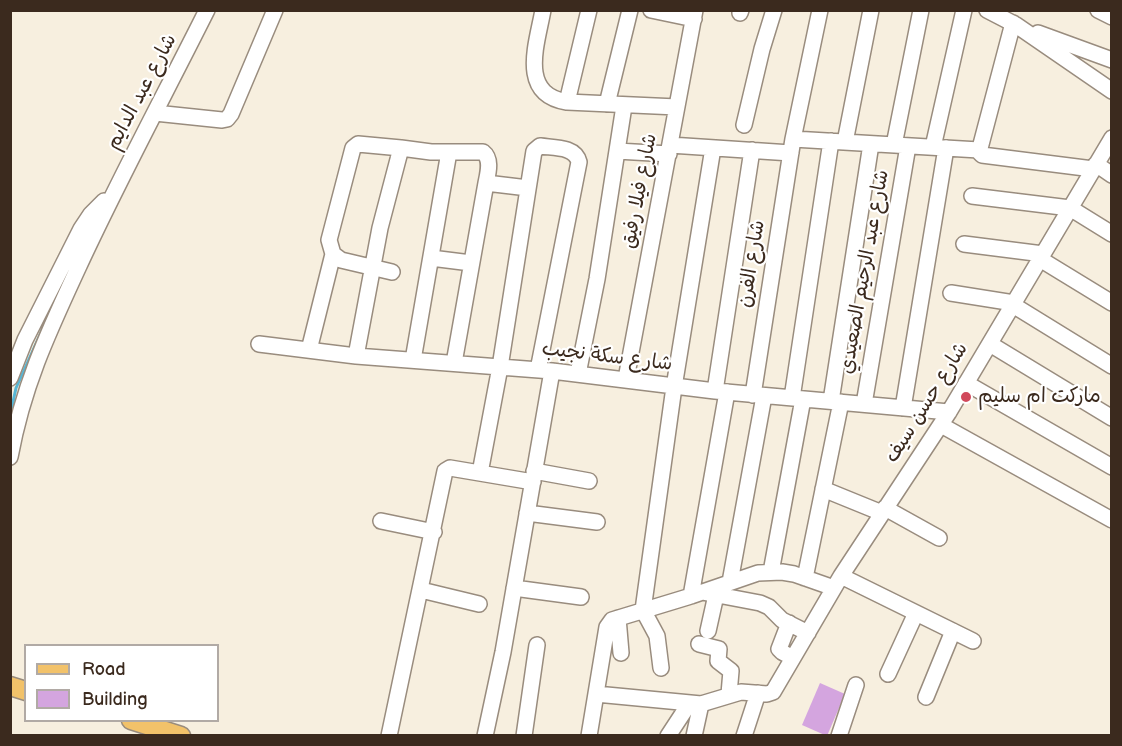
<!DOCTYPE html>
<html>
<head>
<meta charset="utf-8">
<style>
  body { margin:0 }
  #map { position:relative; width:1122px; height:746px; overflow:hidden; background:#f7efdf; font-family:"Balsamiq Sans",sans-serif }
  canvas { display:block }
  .frame { position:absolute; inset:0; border:12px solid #3b2a1e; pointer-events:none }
  .legend { position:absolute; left:24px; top:644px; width:195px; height:78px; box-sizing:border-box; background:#fff; border:2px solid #b1aaa5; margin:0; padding:8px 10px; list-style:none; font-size:18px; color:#3b2a1e }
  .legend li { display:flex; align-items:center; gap:12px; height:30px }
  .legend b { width:30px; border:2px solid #b1aaa5 }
</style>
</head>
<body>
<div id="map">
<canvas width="1122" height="746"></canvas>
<div class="frame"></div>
<ul class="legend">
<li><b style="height:8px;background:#f2c26a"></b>Road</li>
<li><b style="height:16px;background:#d4a5df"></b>Building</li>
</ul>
</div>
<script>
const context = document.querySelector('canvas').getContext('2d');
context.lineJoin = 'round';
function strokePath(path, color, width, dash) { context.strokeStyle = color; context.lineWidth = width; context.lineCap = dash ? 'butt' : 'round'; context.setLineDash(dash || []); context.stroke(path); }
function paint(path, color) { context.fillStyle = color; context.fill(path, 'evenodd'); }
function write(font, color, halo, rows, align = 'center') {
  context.font = font + ' "Balsamiq Sans","Playpen Sans Arabic",sans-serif'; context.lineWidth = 4.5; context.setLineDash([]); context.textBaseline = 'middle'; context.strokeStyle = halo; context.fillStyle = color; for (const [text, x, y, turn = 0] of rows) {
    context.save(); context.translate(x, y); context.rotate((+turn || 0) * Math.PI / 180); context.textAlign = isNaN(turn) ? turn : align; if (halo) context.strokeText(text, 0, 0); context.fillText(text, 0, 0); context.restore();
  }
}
const stream = new Path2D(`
  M10,416L16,388L53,306`);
const building = new Path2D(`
  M820,683L845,694L827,736L802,725Z`);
const minor = new Path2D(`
  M543,10C537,44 518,94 567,102L677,107
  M651,10L694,19
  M987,10L1016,25L1112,91
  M1098,10L1112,17
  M740,13L741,10
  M1013,23L979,152L982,155L1093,169
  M1038,33L1112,60
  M567,102L589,10
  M607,104L630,10
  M155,113L222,120L227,119L231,114L275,10
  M744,125L762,49L774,10
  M793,139L979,150
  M845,142L871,10
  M670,145L791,153
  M894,145L921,10
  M933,147L964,10
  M617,151L669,154
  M1096,164L1112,175
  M486,183L528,188
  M972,196L1070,208L1112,234
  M964,244L1043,254
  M431,258L471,263
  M1040,259L1112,303
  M392,272L341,260L333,254L329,240L353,148L358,144L401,148
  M951,293L1014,303
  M1013,305L1112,366
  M259,344L356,356L552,371L715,391L949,412
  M990,344L1112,418
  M309,350L333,254
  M356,356L380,228L401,148L431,152H483C492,159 488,173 486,183L454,363
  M413,360L449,152
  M578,374L597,279L624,106
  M10,378L25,340L81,229L91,214L104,201
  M626,379L695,10
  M966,383L1112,467
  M715,391L752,150
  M753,395L793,139L820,10
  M792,398L831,141
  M831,401L871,144
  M864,404L908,146
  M903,408L946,148
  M941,425L1112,520
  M10,457C23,386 48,333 78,268C118,181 164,96 207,10
  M534,471L589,481
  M480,473L500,367L534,151L540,146C554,148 575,146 579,162L538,370
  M823,489L882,513
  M885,508L939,538
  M527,513L597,522
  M381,521L434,532
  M771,572L803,399
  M841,576L973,641
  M805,578L841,402
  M730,582L764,396
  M514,588L581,597
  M421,590L479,604
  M702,592L760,603L769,607L782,620L808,633
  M691,596L727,392
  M618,618L621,653
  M789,623L779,649L782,652L793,658
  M708,631L716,595
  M699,644L719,649L718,661L731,671L729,694
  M661,668L657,636L643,610L674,387L713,148
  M888,674L916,613
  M596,694L701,704L741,692L767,694L773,692L841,576L949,412L1112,138
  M926,697L953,631
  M389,736L445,471L450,468L533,482
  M485,736L503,652L552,371
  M524,736L537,645
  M589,736L607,627L612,620L691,596L758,573L782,572L794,574L834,588
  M668,736L689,704
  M694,736L701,704
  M744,736L758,693
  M839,736L856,685`);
const major = new Path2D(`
  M10,686L26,691
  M131,720L181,736`);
const markers = [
  [966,397,6,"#d1495b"]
];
const streetNames = [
  ["شارع عبد الدايم",142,92,-62],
  ["شارع فيلا رفيق",640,191,-79],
  ["شارع الفرن",752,264,-81],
  ["شارع عبد الرحيم الصعيدي",865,272,-80],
  ["شارع سكة نجيب",607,357,7],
  ["شارع حسن سيف",927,403,-58]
];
const poiNames = [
  ["ماركت ام سليم",978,397]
];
strokePath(stream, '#57b6d5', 3);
paint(building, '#d4a5df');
strokePath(minor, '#998c7e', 18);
strokePath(major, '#998c7e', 21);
strokePath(minor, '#fff', 15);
strokePath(major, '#f2c26a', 18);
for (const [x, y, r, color] of markers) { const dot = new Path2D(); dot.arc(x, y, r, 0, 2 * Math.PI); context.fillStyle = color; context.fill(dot); strokePath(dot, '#fff', 2); }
write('20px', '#3b2a1e', '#fff', streetNames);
write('20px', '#3b2a1e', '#fff', poiNames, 'left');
</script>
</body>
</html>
